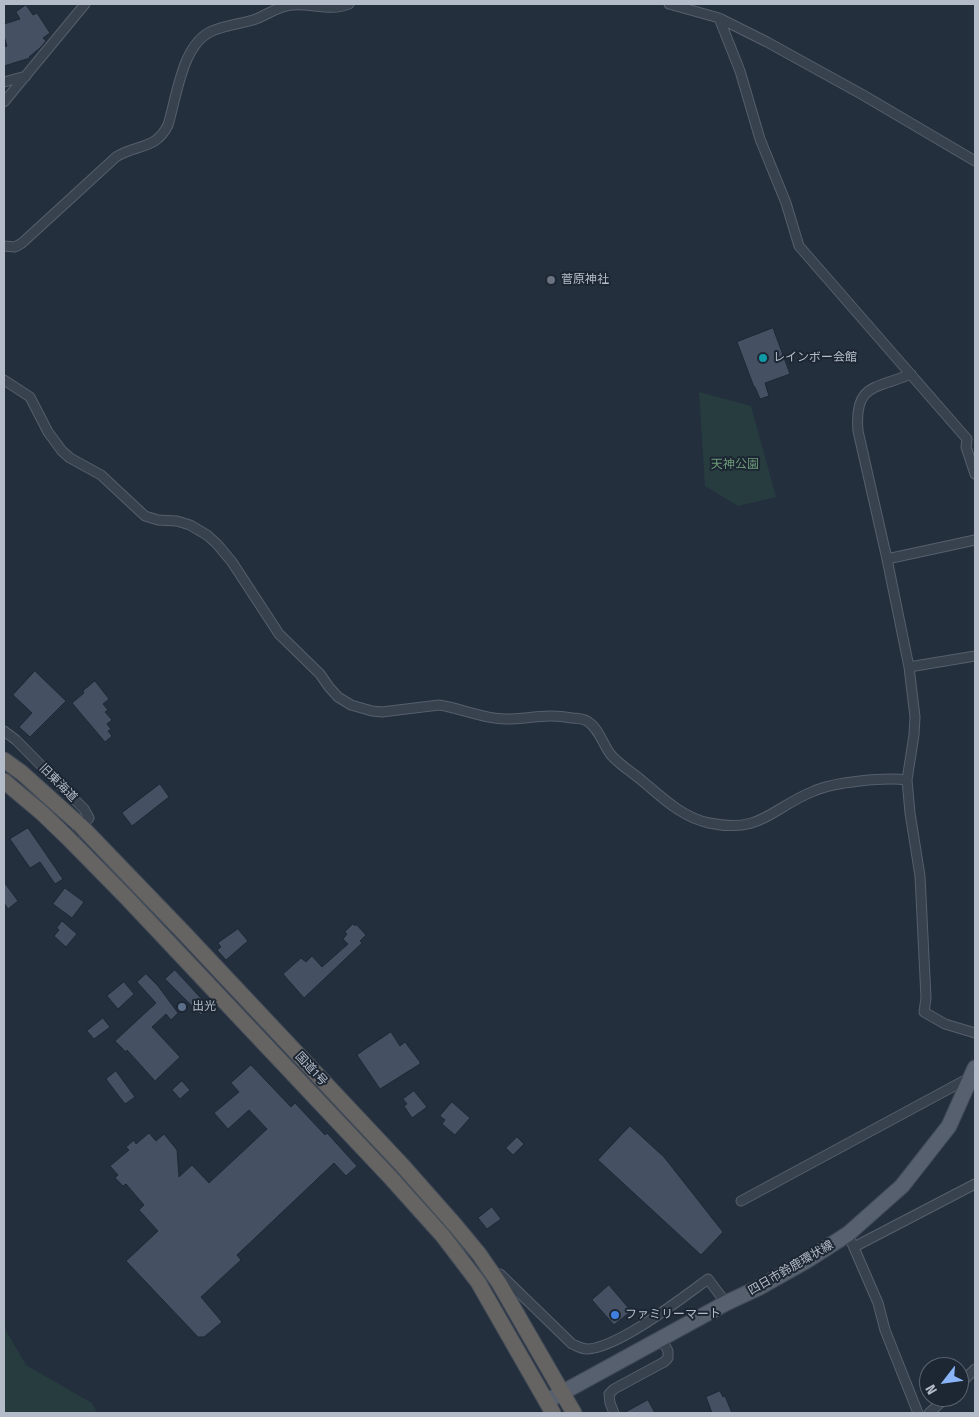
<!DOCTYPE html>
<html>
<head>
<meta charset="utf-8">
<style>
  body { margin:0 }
  #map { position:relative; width:979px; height:1417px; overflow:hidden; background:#242f3e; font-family:"Fira Sans Condensed",sans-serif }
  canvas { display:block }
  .frame { position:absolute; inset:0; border:5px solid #b4bcc9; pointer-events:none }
  .north { position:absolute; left:919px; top:1357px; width:50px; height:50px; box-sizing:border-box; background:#1d2633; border:1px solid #59626f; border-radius:50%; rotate:240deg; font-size:14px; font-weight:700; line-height:20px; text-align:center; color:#b4bcc9 }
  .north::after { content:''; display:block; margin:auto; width:18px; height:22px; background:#8ab4f8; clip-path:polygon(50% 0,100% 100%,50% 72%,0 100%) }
</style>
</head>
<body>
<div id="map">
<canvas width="979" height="1417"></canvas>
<div class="frame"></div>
<div class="north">N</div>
</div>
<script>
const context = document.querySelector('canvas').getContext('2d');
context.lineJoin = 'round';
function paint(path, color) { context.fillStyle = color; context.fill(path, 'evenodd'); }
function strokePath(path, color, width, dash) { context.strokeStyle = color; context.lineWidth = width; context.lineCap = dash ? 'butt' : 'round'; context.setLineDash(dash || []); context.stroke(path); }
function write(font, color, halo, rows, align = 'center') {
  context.font = font + ' "Fira Sans Condensed","Noto Sans JP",sans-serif'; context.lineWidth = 4; context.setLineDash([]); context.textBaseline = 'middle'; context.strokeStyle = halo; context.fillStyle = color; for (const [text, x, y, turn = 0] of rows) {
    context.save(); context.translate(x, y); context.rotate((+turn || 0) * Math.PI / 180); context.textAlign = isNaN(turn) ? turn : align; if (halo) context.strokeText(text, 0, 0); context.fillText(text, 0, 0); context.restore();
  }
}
const green = new Path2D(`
  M699,392L751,406L776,497L738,506L705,486Z
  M4,1327L26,1365L92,1403L97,1413H4Z`);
const building = new Path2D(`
  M26,5L33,15L37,13L50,33L43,38L46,41L40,48L29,57L30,58L4,66V47L7,46L4,36V24L20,19L16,12Z
  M773,328L790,374L765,383L769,396L760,399L755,387H754L737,342Z
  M35,671L66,701L30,737L19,727L32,713L13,695Z
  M95,681L109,699L103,704L108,710L105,712L112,720L107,724L111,729L108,731L112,736L105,742L72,703L84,693L83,691Z
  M160,784L169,797L132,826L122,813Z
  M28,828L63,879L55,884L40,862L30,868L10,839Z
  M4,882L18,901L8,909L4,903Z
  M65,888L84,902L72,918L53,904Z
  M62,921L77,934L66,947L54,936L59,930L57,928Z
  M353,924L355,926L356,924L366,935L360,941L362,943L304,998L283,974L301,958L306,962L312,956L322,967L348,944L343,939L347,934L345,932Z
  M238,929L248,941L226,960L217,950L221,947L218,943Z
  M175,970L209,1007L201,1015L165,979Z
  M146,974L158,986L178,1013L171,1020L166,1014L152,1027L180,1057L155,1081L127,1050L126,1052L115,1041L156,1003L137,982Z
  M124,982L134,994L118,1009L107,996Z
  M103,1018L110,1027L94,1039L87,1031Z
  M391,1032L400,1046L405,1042L420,1062V1064L380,1089L357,1055Z
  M251,1065L291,1107L295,1103L325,1135L327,1133L357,1166L346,1176L334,1163L237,1255L241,1260L201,1297L222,1322L204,1337H198L126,1261L158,1231L139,1210L144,1205L126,1184L123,1186L115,1178L118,1175L110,1166L129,1150L126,1147L134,1140L136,1144L149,1133L156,1141L164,1134L177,1150L179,1177L192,1165L209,1183L267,1129L249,1110L228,1129L214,1113L239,1092L231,1083Z
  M116,1071L135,1097L125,1104L106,1079Z
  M182,1081L190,1090L180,1099L172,1090Z
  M414,1091L427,1107L412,1118L404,1106L407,1104L403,1099Z
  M452,1102L470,1118L455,1135L442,1124L445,1120L440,1116Z
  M630,1126L664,1157L723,1232L701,1255L598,1160Z
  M517,1137L524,1144L513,1155L506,1148Z
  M492,1207L501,1219L487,1229L478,1218Z
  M609,1285L631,1311L614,1325L592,1300Z
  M720,1391L723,1397L725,1396L732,1413H712L706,1397Z
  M648,1400L655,1413H624Z`);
const minor = new Path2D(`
  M669,4L719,18L767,42L863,95L975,161
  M719,18L740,71L760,139L786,203L799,246L967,439
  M4,82L26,76
  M4,102L85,4
  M4,246L15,247L22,243L116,157C136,144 156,150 168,125C177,96 182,44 212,31C224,26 239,24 253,20C266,16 277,6 292,5C311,3 330,12 349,4
  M911,374C876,389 854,383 858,431L887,559L909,667L915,717L914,735L907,780L910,813L920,876L926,998L924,1012L945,1024L975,1033
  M4,380L30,397L48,432L62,451L70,458L101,475L145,516L158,520L177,521L190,525L207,535L217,544L232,562L279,634L320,674L329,687L338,697L351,705L372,711L382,712L439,705C461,708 482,719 505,719C530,719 546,713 572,718C577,718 583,719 587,721C599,728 603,745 611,755C619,764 630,771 640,779C662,797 681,817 709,823C762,834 771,808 814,791C834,782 885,777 907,780
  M967,439L966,447L975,474
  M887,559L975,540
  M909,667L975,656
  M4,731L16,740L84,809L89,818L70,840
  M741,1201L969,1078
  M848,1234L878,1303L885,1330L918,1413
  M854,1247L975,1184
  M500,1274L572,1344C577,1346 582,1349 587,1349C618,1348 682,1298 708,1279L726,1303
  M959,1385L975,1369
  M614,1413L610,1403L609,1394L614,1389L664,1362L668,1358V1351L661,1338
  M929,1413L947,1397`);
const primary = new Path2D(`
  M547,1401L726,1303L758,1288L806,1261L848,1234L902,1186L949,1126L975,1068`);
const trunk = new Path2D(`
  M4,760L22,773L81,826L184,933L402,1165L455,1225L479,1254L499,1283L574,1413
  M4,781L42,813L70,840L126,897L390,1177L443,1236L478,1282L553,1413`);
const markers = [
  [551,280,5,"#6b7280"],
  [763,358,5,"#0f9aa8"],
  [182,1007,5,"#5c6f8a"],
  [615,1315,5,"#3f7fe0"]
];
const poiNames = [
  ["菅原神社",561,280],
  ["レインボー会館",773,358],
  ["出光",192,1007],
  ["ファミリーマート",625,1315]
];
const parkNames = [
  ["天神公園",735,465]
];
const streetNames = [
  ["旧東海道",58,783,45],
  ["国道1号",311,1069,47],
  ["四日市鈴鹿環状線",791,1268,-30]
];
paint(green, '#263c3f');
paint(building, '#455162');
strokePath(building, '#1f2835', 1);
strokePath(minor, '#565f6c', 11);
strokePath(primary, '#414a57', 17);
strokePath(trunk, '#434c59', 17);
strokePath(minor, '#38414e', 9);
strokePath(primary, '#56606e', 15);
strokePath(trunk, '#656462', 15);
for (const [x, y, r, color] of markers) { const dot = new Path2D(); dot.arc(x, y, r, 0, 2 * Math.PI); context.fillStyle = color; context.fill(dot); strokePath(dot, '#1d2633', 2); }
write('12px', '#b4bcc9', '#1d2633', poiNames, 'left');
write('12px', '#6b9a76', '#1d2633', parkNames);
write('12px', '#b4bcc9', '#1d2633', streetNames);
</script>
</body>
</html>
